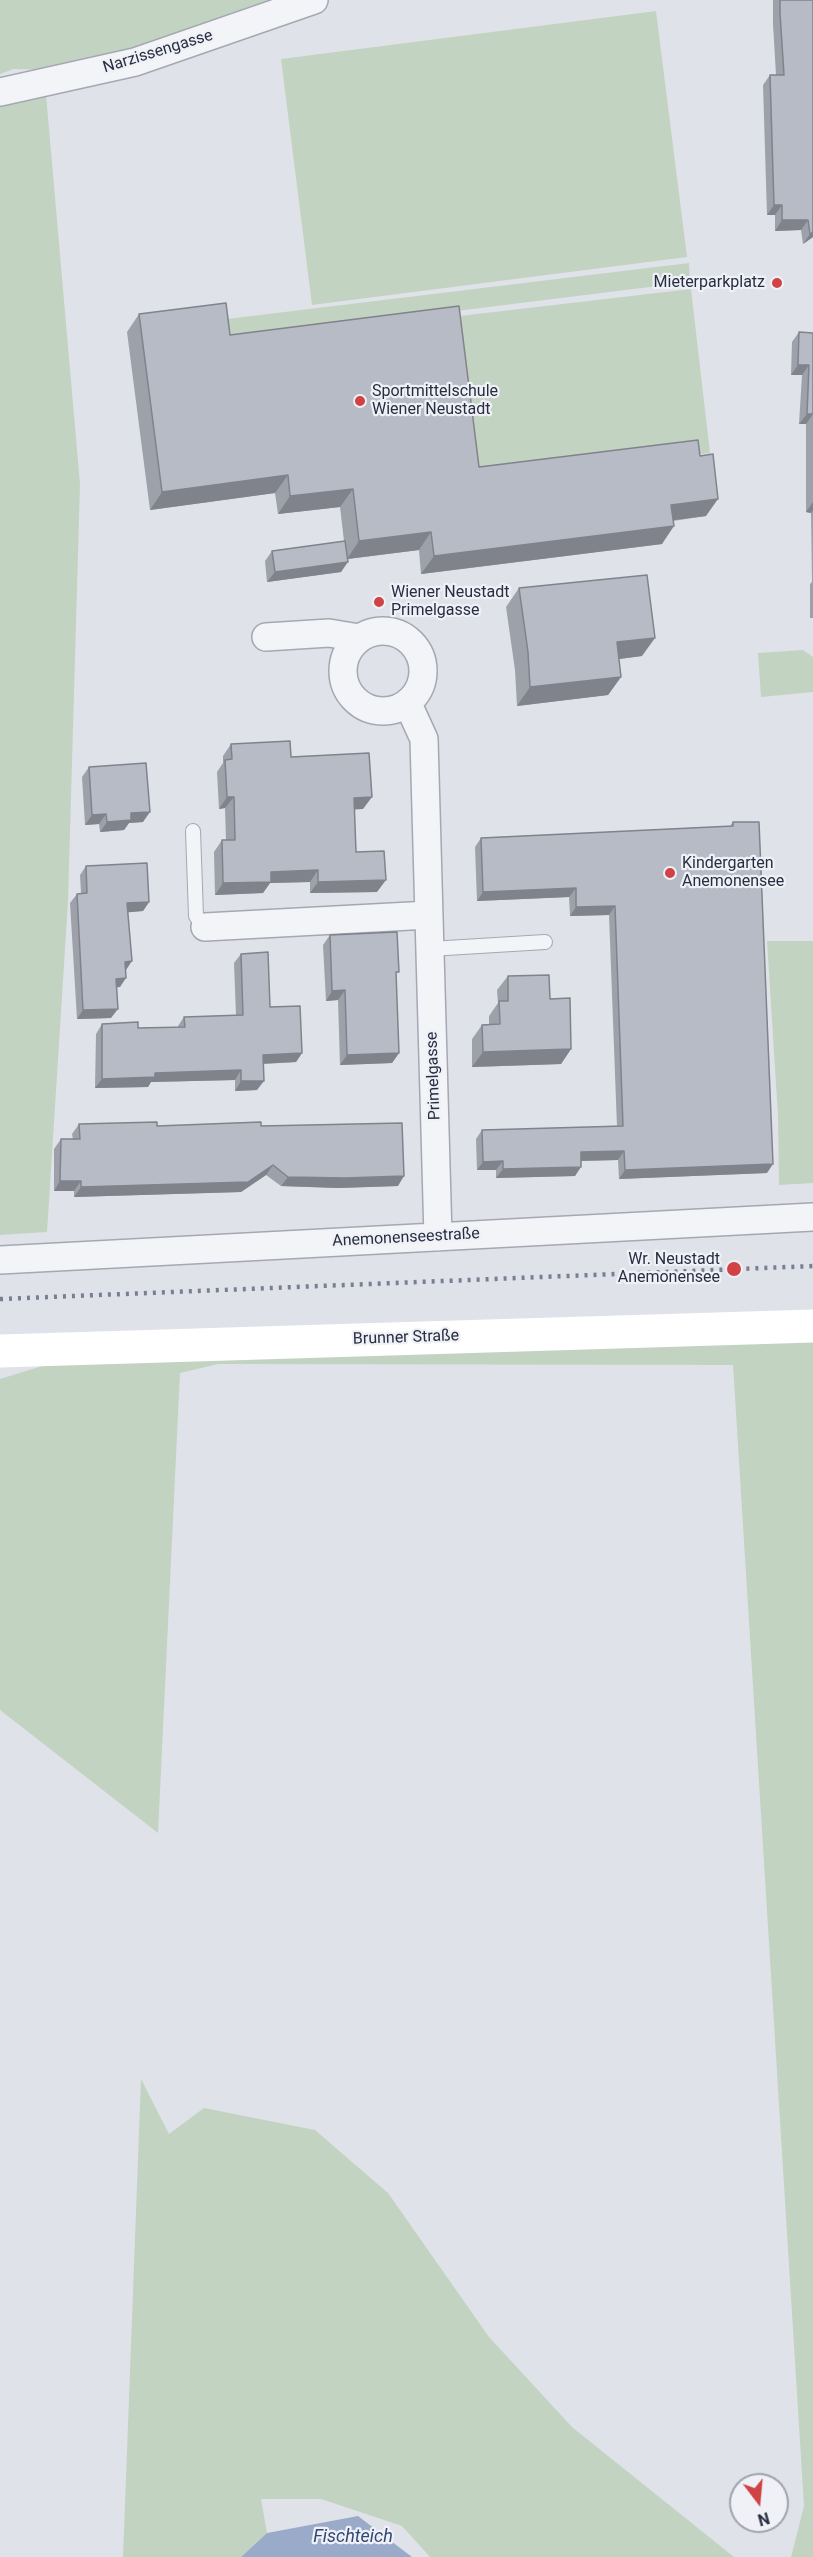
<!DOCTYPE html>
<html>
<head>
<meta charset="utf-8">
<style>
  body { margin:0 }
  #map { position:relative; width:813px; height:2557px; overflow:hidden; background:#e0e2e9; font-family:Roboto,sans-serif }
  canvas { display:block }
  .north { position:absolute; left:729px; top:2473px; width:60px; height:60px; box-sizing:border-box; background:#eff1f7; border:2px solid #9fa3ae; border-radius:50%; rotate:164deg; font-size:16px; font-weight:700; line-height:24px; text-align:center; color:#282e41 }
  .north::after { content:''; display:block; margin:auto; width:21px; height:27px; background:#d14245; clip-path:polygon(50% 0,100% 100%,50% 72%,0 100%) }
</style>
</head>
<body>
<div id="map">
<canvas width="813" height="2557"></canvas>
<div class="north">N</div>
</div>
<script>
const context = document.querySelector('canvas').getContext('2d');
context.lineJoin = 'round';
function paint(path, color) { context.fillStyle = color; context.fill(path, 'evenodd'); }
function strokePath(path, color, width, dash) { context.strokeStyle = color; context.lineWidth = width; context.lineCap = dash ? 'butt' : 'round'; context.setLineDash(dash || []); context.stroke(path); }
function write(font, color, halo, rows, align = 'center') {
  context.font = font + ' Roboto,sans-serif'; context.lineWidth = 4.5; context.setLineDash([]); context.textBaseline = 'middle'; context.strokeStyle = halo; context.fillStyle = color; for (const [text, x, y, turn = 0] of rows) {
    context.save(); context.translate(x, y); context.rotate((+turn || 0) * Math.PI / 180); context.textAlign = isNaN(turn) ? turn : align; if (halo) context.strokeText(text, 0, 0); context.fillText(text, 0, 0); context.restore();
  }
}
const green = new Path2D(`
  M0,0H291L140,53L51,70L14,69L0,74Z
  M656,11L687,257L312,305L281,59Z
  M46,94L80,484L68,902L47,1232L0,1235V106Z
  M689,263L690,282L231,339L227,319Z
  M691,289L710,453L470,481L451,317Z
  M803,650L813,657V692L761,697L758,653Z
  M767,941H813V1183L779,1185L778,1116Z
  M813,1339V2557H791L804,2506L733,1365L218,1364L180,1373L158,1833L0,1710V1379L52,1363Z
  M141,2079L169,2134L204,2108L315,2130L388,2193L489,2337L572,2427L734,2557H430L402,2526L321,2499H261L267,2533L241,2557H123Z`);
const water = new Path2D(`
  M358,2516L412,2557H241L267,2533Z`);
const lane = new Path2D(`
  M193,831L196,916L205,927
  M430,949L545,942`);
const street = new Path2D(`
  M0,92L135,62L314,0
  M343 671a40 40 0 1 1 80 0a40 40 0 1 1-80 0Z
  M266,637L329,633L359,638
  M408,704L424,739L438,1237
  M205,927L429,915
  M0,1260L813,1217`);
const secondary = new Path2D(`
  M0,1351L813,1326`);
const rail = new Path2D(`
  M0,1299L813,1266`);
const wall = new Path2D(`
  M773,0H813V237L803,244L801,230L775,231V215H767L763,85L770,75H776L773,24Z
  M139,314L230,335L479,467L706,516L673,521L662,544L421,574L419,550L348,559L341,572L267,582L265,561L272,551L344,541L340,507L278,514L275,493L150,510L127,332Z
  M799,332L813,333V618H810V584L812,582L811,513L806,512V424H799L802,375H791L792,342Z
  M519,588L642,656L619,659L621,677L608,695L517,706L515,670L506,607Z
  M231,744L291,757L363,809H354L356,852L377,892L310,893V882L270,883L263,893L215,895L214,852L222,840H226L225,808L219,809L217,772L223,763V756Z
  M89,767L143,822L129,823L124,830L100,832L99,824L85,825L82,777Z
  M733,822L767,1173L619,1179L618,1160L581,1161L575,1176L496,1178V1170H477L476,1139L482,1130L617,1127L609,915L570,916L569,897L477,901L475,847L481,838L730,826Z
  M86,866L149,902L143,911L128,912L126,970L120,987H116L111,1018L77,1019L70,903L77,894L81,893L80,875Z
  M330,935L396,975L399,1053L392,1063L340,1065L338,1000L326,1001L323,945Z
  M241,954L270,1007L302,1053L296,1062L263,1064L257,1090L235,1091V1080L151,1082L148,1087L95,1088L96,1034L102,1024L138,1028H178V1026L184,1017L236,1015L234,963Z
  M508,976L550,999L571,1049L561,1064L472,1067V1039L482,1025L489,1024V1016L498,1003L497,990Z
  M79,1124L157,1126H261L398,1186L338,1188L281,1186L266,1175L241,1192L74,1197V1191H54V1149L61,1139H73L72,1134Z`);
const shadedWall = new Path2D(`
  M774,205H782L775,215H767Z
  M782,220H808L801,230L775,231Z
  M813,232V237L803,244L810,234Z
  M798,365H809L802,375H791Z
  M807,414H813L806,424H799Z
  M288,475L275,493L150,510L162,492Z
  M353,489L340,507L278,514L290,496Z
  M718,499L706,516L659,522L671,505Z
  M813,502V510L811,513L806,512Z
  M674,526L662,544L421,574L434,556Z
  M431,532L419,550L347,559L359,541Z
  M348,562L341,572L267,582L275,572Z
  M655,638L642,656L604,661L617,642Z
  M621,677L608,695L517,706L530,687Z
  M227,797H234L225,808L219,809Z
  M372,797L363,809L345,810L354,798Z
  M150,812L143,822L129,823L124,830L100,832L107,822L131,813Z
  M106,814L99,824L85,825L92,815Z
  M318,870L310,882L270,883L263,893L215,895L223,883L271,872Z
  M386,880L377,892L310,893L318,882Z
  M576,888L569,897L477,901L483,892Z
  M149,902L143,911L121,913L127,903Z
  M615,906L609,915L570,916L576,907Z
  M132,961L126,970L125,962Z
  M126,978L120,987L110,988L116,979Z
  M345,990L338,1000L326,1001L332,991Z
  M118,1009L111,1018L77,1019L83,1010Z
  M571,1049L561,1064L472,1067L483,1052Z
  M302,1053L296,1062L257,1064L263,1055Z
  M399,1053L392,1063L340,1065L347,1055Z
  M241,1070L235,1080L151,1082L148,1087L95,1088L102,1079L155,1073Z
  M241,1081H264L257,1090L235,1091Z
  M624,1151L618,1160L575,1161L581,1152Z
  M503,1161L496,1170H477L483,1162Z
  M773,1164L767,1173L619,1179L625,1170Z
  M273,1165L266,1175L241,1192L74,1197L81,1187Z
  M581,1167L575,1176L496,1178L503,1169Z
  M404,1176L398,1186L338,1188L281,1186L288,1177Z
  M60,1181H81L74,1191H54Z`);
const building = new Path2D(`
  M780,0H813V232L810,234L808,220H782V205H774L770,75H784L780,13Z
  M226,303L230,335L459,306L479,467L698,440L700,456L713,454L718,499L671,505L674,526L434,556L431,532L359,541L353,489L290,496L288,475L162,492L139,314Z
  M799,332L813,333V414H807L809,365H798Z
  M345,541L348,562L275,572L272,551Z
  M647,575L655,638L617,642L621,677L530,687L528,652L519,588Z
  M290,741L291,757L369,753L372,797L354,798L356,852L384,851L386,880L318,882V870L271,872V882L223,883L222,840H235L234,797H227L225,760L232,759L231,744Z
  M146,763L150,812L131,813V820L107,822L106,814L92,815L89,767Z
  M733,822H759L773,1164L625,1170L624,1151L581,1152V1167L503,1169V1161L483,1162L482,1130L623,1126L615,906L576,907V888L483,892L481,838L733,826Z
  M147,863L149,902L127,903L132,961L125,962L126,978L116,979L118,1009L83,1010L77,894L87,893L86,866Z
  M397,932L399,972H396L399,1053L347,1055L345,990L332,991L330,935Z
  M268,952L270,1007L300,1006L302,1053L263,1055L264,1081H241V1070L155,1073V1077L102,1079V1024L138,1022V1028L185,1027L184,1017L243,1015L241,954Z
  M549,975L550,999L570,998L571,1049L483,1052L482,1025L500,1024L499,1001H508V976Z
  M157,1122V1126L261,1122V1126L402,1123L404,1176L345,1178L288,1177L273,1165L248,1182L81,1187V1181H60L61,1139H80L79,1124Z`);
const markers = [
  [777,283,6,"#d14245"],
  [360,401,6,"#d14245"],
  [379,602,6,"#d14245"],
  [670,873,6,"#d14245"],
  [734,1269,8,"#d14245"]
];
const streetNames = [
  ["Narzissengasse",158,52,-17],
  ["Primelgasse",434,1076,-92],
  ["Anemonenseestraße",406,1238,-3],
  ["Brunner Straße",406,1338,-2]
];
const poiNames = [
  ["Mieterparkplatz",765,283,"right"],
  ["Sportmittelschule",372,392],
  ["Wiener Neustadt",372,410],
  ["Wiener Neustadt",391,593],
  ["Primelgasse",391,611],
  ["Kindergarten",682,864],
  ["Anemonensee",682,882],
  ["Wr. Neustadt",720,1260,"right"],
  ["Anemonensee",720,1278,"right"]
];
const waterNames = [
  ["Fischteich",353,2537]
];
paint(green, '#c3d3c1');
paint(water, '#9aabca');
strokePath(lane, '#a5a8b3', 16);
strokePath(street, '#a5a8b3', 30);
strokePath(lane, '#f3f4f7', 14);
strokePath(street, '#f3f4f7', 27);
strokePath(secondary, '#fff', 33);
strokePath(rail, '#797f93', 4.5, [3, 6]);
paint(wall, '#9da1aa');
paint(shadedWall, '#80838b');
paint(building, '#b7bbc6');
strokePath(building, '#80838b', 1.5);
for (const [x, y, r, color] of markers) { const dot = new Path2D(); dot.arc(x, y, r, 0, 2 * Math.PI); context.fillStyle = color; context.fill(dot); strokePath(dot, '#eff1f7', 2); }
write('16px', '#282e41', '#eff1f7', streetNames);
write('16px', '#282e41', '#eff1f7', poiNames, 'left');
write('italic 18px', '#314776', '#eff1f7', waterNames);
</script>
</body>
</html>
